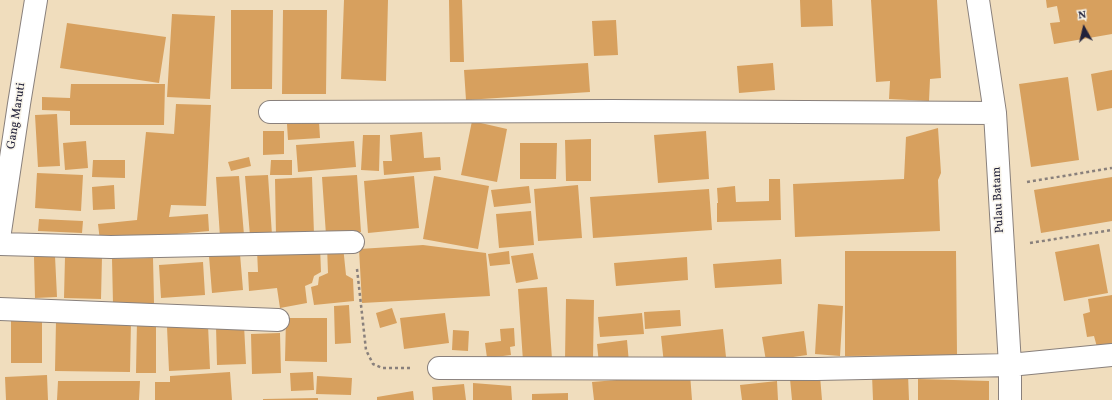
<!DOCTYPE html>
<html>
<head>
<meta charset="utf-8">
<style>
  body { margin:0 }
  #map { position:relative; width:1112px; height:400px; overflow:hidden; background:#f0ddbd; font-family:Vollkorn,serif }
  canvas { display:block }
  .north { position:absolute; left:1064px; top:8px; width:40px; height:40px; -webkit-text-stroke:3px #f7f3e8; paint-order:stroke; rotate:352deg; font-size:11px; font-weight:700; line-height:16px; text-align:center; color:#22223b }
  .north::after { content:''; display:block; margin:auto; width:14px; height:18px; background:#22223b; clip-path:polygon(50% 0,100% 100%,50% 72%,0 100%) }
</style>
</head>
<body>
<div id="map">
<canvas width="1112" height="400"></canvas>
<div class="north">N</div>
</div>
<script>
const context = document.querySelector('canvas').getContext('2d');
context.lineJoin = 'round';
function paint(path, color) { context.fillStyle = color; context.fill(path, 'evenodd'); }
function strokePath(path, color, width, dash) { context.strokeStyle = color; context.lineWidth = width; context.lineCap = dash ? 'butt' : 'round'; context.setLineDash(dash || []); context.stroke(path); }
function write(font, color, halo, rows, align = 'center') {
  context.font = font + ' Vollkorn,serif'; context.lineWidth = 3; context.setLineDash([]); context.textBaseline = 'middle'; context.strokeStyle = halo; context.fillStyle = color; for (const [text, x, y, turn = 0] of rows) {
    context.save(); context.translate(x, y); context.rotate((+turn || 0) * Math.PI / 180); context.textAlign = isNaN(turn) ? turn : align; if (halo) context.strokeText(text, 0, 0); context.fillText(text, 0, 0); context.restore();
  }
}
const building = new Path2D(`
  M344,0H388L386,81L341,79Z
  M449,0H462L464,62H450Z
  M800,0H832L833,26L801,27Z
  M871,0H937L941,78L930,79L929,101L889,99L890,81L876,82Z
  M1046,0H1112V34L1054,44L1050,23L1060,22L1057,6L1047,8Z
  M231,10H273L272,89H231Z
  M283,10H327L326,94H282Z
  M172,14L215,16L210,99L167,97Z
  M616,20L618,55L594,56L592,21Z
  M67,23L166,37L159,83L60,68Z
  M588,63L590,92L466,100L464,70Z
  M773,63L775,90L739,93L737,66Z
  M1112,70V108L1097,111L1091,74Z
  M1068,77L1079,160L1031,167L1019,84Z
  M71,84H165L164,125H70V111L42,110V97L70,98Z
  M176,104L211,105L206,206L171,205L169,217L208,214L209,231L100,241L98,224L137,220L146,132L174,134Z
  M57,114L60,166L38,167L35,115Z
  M472,121L507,129L497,182L461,175Z
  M319,122L320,138L288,140L287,124Z
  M938,128L941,173L938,180L940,231L795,237L793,184L904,179L906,137Z
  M263,131H284V154L263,155Z
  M706,131L709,179L658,183L654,135Z
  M422,132L424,158L440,157L441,170L384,175L383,161H392L390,135Z
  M363,135H380L379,171L361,170Z
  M591,139V181H566L565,140Z
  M86,141L88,168L65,170L63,143Z
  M354,141L356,167L298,172L296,145Z
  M520,143H557L556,179H520Z
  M249,157L251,166L231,171L228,162Z
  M93,160H125V178L92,177Z
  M271,160H292V175H270Z
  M37,173L83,175L81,211L35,208Z
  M268,175L272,235L250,236L245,176Z
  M357,175L361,232L326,235L322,177Z
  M239,176L244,235L220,237L216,177Z
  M414,176L419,228L368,233L364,181Z
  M434,176L489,186L478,249L423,239Z
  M312,177L314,234L276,236L275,179Z
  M1112,177V221L1041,233L1034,190Z
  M769,179H780L781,220L717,222V203H718L717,188L735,186L736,202L769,201Z
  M114,185L115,209L93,210L92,187Z
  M578,185L582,238L538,241L534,189Z
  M529,186L531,203L494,207L491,190Z
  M709,189L712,230L593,238L590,197Z
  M531,211L534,245L499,248L496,214Z
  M39,219L83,221L82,233L38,231Z
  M1099,244L1108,293L1064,301L1055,252Z
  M423,245L486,253L490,296L362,303L359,249Z
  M320,246L321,272L314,276L312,283L305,286L307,303L280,308L277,288L249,291L248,272H258L257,250Z
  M327,246H343L346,275L353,279L354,301L314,305L311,287L318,285L319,277L328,273Z
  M509,251L510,264L490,266L488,254Z
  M845,251H956L957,355L845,356Z
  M533,253L538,279L516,283L511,256Z
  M240,254L243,290L212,293L209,256Z
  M55,256L57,297L35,298L34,257Z
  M65,257H102L101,299L64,298Z
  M687,257L688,280L616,286L614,263Z
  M153,258L154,303L113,304L112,259Z
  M781,259L782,284L715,288L713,264Z
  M203,262L205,295L161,298L159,265Z
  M547,287L552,359L523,361L518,289Z
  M1112,295V344L1097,347L1094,336L1087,337L1083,314L1090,312L1088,299Z
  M566,299L594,300L593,359H565Z
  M818,304L843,306L840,356L815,354Z
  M349,305L351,343L335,344L334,306Z
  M392,308L397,323L380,328L376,313Z
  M680,310L681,326L645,329L644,312Z
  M445,313L449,343L404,349L400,318Z
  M642,313L644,334L600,337L598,317Z
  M11,315H42V363H11Z
  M286,318H327V362L285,361Z
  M56,321H131L130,372L55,371Z
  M137,321H156V373H136Z
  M208,325L210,369L169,371L167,327Z
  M244,325L246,364L217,365L216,326Z
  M514,328L515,346L510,347L511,355L487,358L485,343L501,341L500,329Z
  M723,329L726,357L664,364L661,336Z
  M453,330L469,331L468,351L452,350Z
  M804,331L807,355L766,361L762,337Z
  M280,333L281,373L252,374L251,334Z
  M627,340L629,363L599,364L597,344Z
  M230,372L232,400H155V382H170V376Z
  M313,372L314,390L291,391L290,373Z
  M690,374L692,400H594L592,382Z
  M908,374L909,400H873L872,375Z
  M47,375L48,400H6L5,377Z
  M317,376L352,378L351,395L316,394Z
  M820,376L822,400H792L790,379Z
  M918,379L989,381V400H918Z
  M58,381H140L139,400H57Z
  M777,381L778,400H742L740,385Z
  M473,383L511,386L512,400H473Z
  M464,384L466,400H433L432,387Z
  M413,391L414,400H377V397Z
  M568,393V400H532V394Z
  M318,398V400H263V399Z`);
const path = new Path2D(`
  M1027,182L1112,168
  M1030,243L1112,230
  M357,269L366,350L373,364L382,368H413`);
const minor = new Path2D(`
  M978,0L995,113L1010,365V400
  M270,112L613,111L995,113
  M0,232L19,104L36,0
  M0,244L111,247L353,242
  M0,309L278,320
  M439,368L817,369L1010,365L1112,355`);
const streetNames = [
  ["Gang Maruti",17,116,-81],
  ["Pulau Batam",999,200,-93]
];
paint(building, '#d7a05e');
strokePath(minor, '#89807c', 24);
strokePath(path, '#89807c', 2.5, [3, 3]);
strokePath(minor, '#fff', 22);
write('12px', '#22223b', '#f7f3e8', streetNames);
</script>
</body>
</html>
